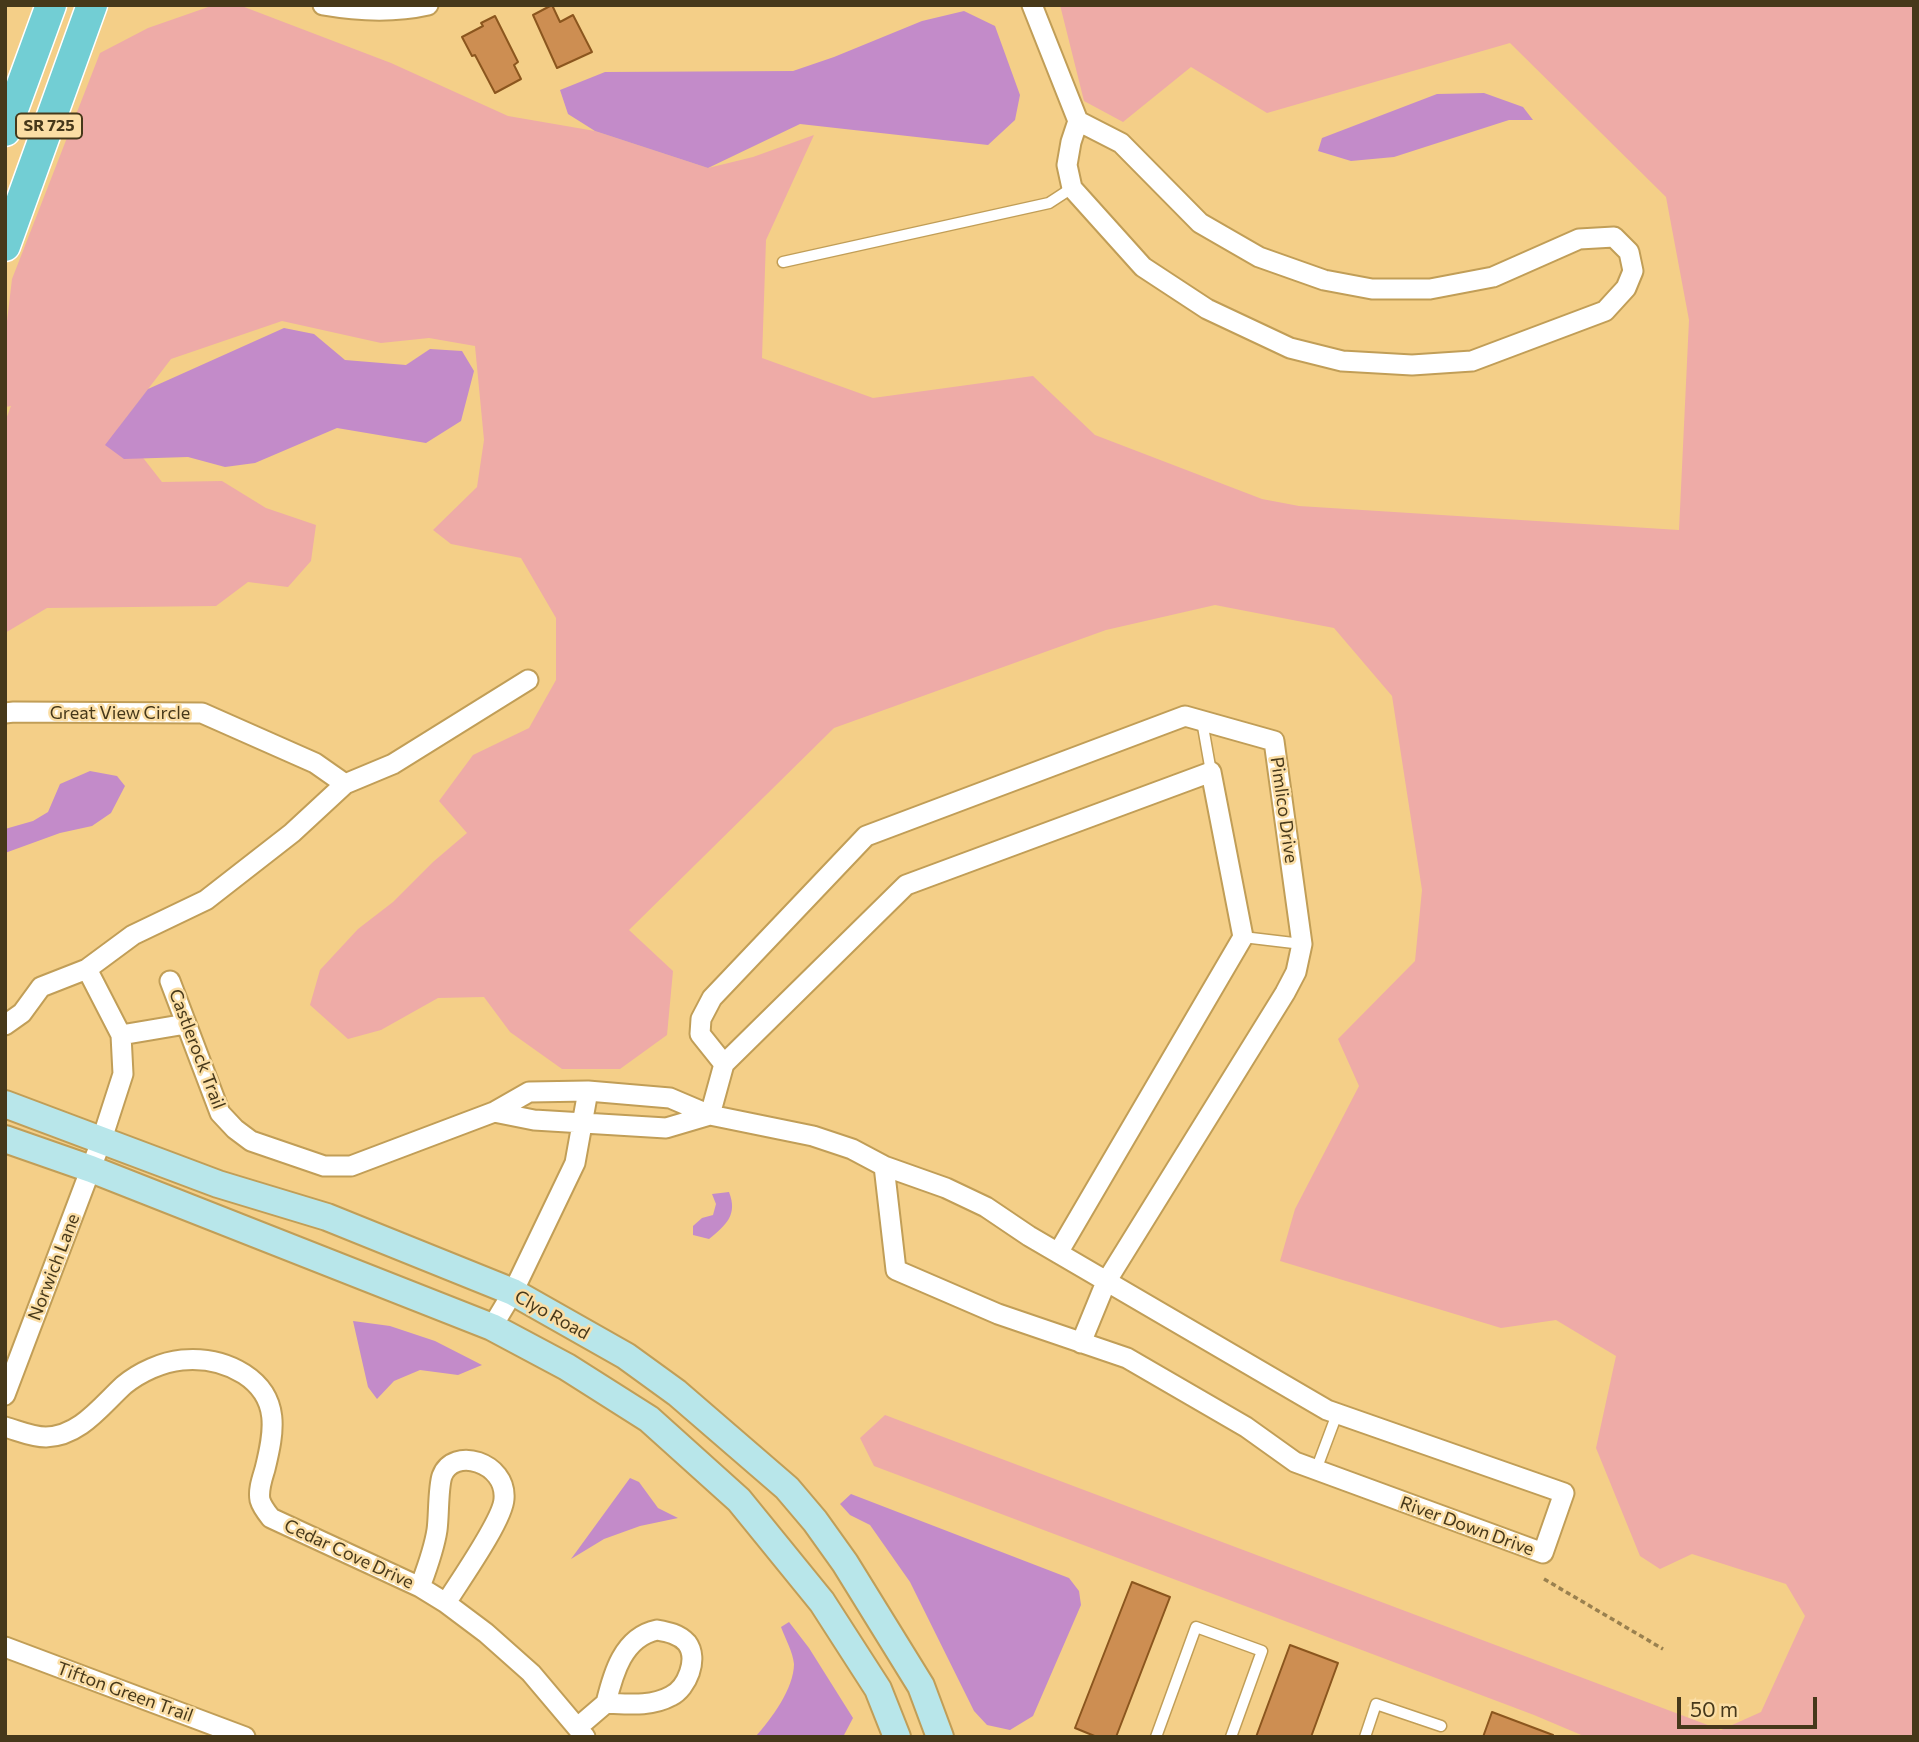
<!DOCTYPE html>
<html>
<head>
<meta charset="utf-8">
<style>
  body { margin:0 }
  #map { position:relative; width:1919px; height:1742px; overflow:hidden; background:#f4cf88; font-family:Commissioner,sans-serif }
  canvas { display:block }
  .frame { position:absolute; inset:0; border:7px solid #46381a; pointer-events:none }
  .scale { position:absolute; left:1677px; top:1697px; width:140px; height:32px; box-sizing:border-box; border:4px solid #46381a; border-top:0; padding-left:9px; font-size:21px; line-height:24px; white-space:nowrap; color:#46381a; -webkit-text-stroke:5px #fbdea5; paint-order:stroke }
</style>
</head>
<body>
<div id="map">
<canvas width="1919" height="1742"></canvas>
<div class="frame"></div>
<div class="scale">50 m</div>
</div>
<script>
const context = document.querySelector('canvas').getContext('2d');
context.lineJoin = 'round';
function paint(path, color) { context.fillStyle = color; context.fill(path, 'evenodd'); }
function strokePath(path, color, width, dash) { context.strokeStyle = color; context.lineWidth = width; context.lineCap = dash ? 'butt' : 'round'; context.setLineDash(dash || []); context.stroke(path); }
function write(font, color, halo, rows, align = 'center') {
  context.font = font + ' Commissioner,sans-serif'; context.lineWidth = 5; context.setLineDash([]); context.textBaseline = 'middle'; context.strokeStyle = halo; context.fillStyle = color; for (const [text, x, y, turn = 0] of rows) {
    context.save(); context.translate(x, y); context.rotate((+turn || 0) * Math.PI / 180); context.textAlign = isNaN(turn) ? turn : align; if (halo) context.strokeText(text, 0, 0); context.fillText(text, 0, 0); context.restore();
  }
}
const green = new Path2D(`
  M214,5H239L391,63L508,116L595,131L708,168L753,157L814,135L766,240L762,358L873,398L1033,376L1095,435L1262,499L1299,506L1679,530L1689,320L1666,197L1510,43L1267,113L1191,67L1123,122L1084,101L1060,5H1914V765L1912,766L1914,800V1737H1586L1534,1715L874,1466L860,1438L885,1415L1721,1730L1761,1712L1805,1616L1786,1584L1692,1554L1660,1569L1640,1556L1596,1448L1616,1356L1556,1320L1501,1328L1280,1261L1295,1209L1359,1086L1338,1039L1415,961L1422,890L1392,696L1334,628L1215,605L1106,630L834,728L629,930L673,971L667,1035L620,1069H562L510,1032L484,997L438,998L381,1030L348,1039L310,1005L320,970L358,929L393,902L433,862L467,833L439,801L473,755L529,728L556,680V618L521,558L451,544L433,530L477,487L484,440L475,346L429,338L381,343L282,321L171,359L119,427L162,482L222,481L266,508L316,525L311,561L288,587L248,582L216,606L47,608L5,633V422L11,406L5,407V338L12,279L100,53L148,28Z`);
const water = new Path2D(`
  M964,11L995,26L1020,95L1015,120L988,145L800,124L708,168L595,131L568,114L560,90L605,72L793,71L834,57L922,21Z
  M1484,93L1523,107L1533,120H1509L1394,157L1351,161L1318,151L1322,138L1437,94Z
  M284,328L314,334L345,360L406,365L430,349L462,351L474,371L461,421L426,443L337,428L255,463L225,467L188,457L124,459L105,445L148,389Z
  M90,771L117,776L125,786L111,813L92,826L60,833L5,853V829L33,821L48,812L60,784Z
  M729,1192C738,1215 726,1225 709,1239L693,1235V1226L702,1218L713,1215L716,1204L712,1194Z
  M353,1321L390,1326L435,1341L482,1365L458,1375L420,1370L394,1381L377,1399L368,1387Z
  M630,1478L639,1482L658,1508L678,1518L640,1526L604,1539L571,1559Z
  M851,1494L1069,1578L1079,1591L1081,1605L1033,1716L1010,1730L987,1725L974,1711L910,1582L870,1525L850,1515L840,1504Z
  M789,1622L809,1648L853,1718L843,1737H755C771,1720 794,1688 794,1664C793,1652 785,1638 781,1627Z`);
const building = new Path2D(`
  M552,5L560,22L573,15L592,52L557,68L533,15Z
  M495,16L518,62L514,65L521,79L495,93L475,55L472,56L462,37L483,26L481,23Z
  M1132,1582L1170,1597L1116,1737H1097L1075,1728Z
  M1290,1645L1338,1663L1311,1737H1256Z
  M1492,1712L1553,1735V1737H1483Z`);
const path = new Path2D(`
  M1544,1579L1663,1649`);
const lane = new Path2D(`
  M783,262L1049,203L1072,188
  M1202,721L1211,772
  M1243,937L1302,944
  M1316,1470L1337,1414
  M1156,1737L1196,1627L1262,1651L1231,1737
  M1365,1737L1376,1704L1441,1726`);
const street = new Path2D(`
  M323,5C358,11 393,13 428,5
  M1032,5L1078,121L1121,143L1200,223L1259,257L1324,280L1372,289H1430L1493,277L1579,239L1614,237L1629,252L1633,271L1626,288L1605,311L1472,361L1412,365L1342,361L1290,348L1207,309L1143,267L1072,188L1067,165L1071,142L1078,121
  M5,713L14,712L202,713L315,763L345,784
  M170,981L220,1113L235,1129L251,1141L324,1166H351L494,1112L529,1092L588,1091L670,1098L710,1115L813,1136L852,1149L884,1166L896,1270L998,1314L1127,1358L1246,1427L1295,1462L1543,1553L1564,1493L1327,1410L1029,1236L986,1207L946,1188L884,1166
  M5,1025L22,1013L41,987L87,969L133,935L206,900L292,833L345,784L393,764L528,680
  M121,1035L186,1024
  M724,1064L700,1034L701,1019L712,998L866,836L1185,716L1274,741L1302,944L1296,972L1285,993L1106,1282L1081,1343
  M494,1112L534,1120L666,1128L710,1115
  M710,1115L724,1064L906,885L1211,772L1243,937L1058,1253
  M492,1327L513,1292L575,1163L588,1091
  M5,1395L102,1139L123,1074L121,1035L87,969
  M5,1427C19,1431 32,1437 46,1437C80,1436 101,1406 124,1385C140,1372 162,1362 182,1360C204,1358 225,1362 244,1374C281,1398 274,1432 265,1469C262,1479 258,1490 260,1500C262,1507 267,1513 271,1518L420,1587L446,1603L486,1633L531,1673L585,1737
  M420,1587C427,1568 434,1550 437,1530C439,1516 438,1488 442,1476C453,1446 507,1462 504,1499C503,1520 459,1582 446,1603
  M657,1630C668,1632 679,1634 687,1643C699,1659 687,1688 671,1696C651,1707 628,1704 606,1703C613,1674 623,1637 657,1630Z
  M5,1647L245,1737
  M578,1727L606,1703`);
const secondary = new Path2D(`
  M5,1104L218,1184L327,1217L513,1292L626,1356L677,1393L787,1488L815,1521L845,1563L921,1686L940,1737
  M5,1139L91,1169L492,1327L567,1367L649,1419L739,1500L822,1602L878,1689L897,1737`);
const primary = new Path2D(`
  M5,131L51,5
  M5,246L92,5`);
const shields = [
  [49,126,66]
];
const shieldNames = [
  ["SR 725",49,126]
];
const streetNames = [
  ["Great View Circle",120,713],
  ["Pimlico Drive",1284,810,82],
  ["Castlerock Trail",197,1049,69],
  ["Norwich Lane",54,1267,-69],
  ["Clyo Road",552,1315,29],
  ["River Down Drive",1467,1526,20],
  ["Cedar Cove Drive",349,1554,25],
  ["Tifton Green Trail",125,1692,20]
];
paint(green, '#eeaba7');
paint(water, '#c38bc9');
paint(building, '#cd8e52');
strokePath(building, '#8b561e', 2);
strokePath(lane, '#c19e57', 13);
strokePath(street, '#c19e57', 23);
strokePath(secondary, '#c19e57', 30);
strokePath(primary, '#fff', 33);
strokePath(path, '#9a814f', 3.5, [5, 3.5]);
strokePath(lane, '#fff', 10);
strokePath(street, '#fff', 19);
strokePath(secondary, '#b8e6ea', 26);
strokePath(primary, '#72ced4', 30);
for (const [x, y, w] of shields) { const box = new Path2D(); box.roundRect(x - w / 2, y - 12.5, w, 25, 5); context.fillStyle = '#fbdea5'; context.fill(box); strokePath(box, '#46381a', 2); }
write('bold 16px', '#46381a', null, shieldNames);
write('18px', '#46381a', '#fbdea5', streetNames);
</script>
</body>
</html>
